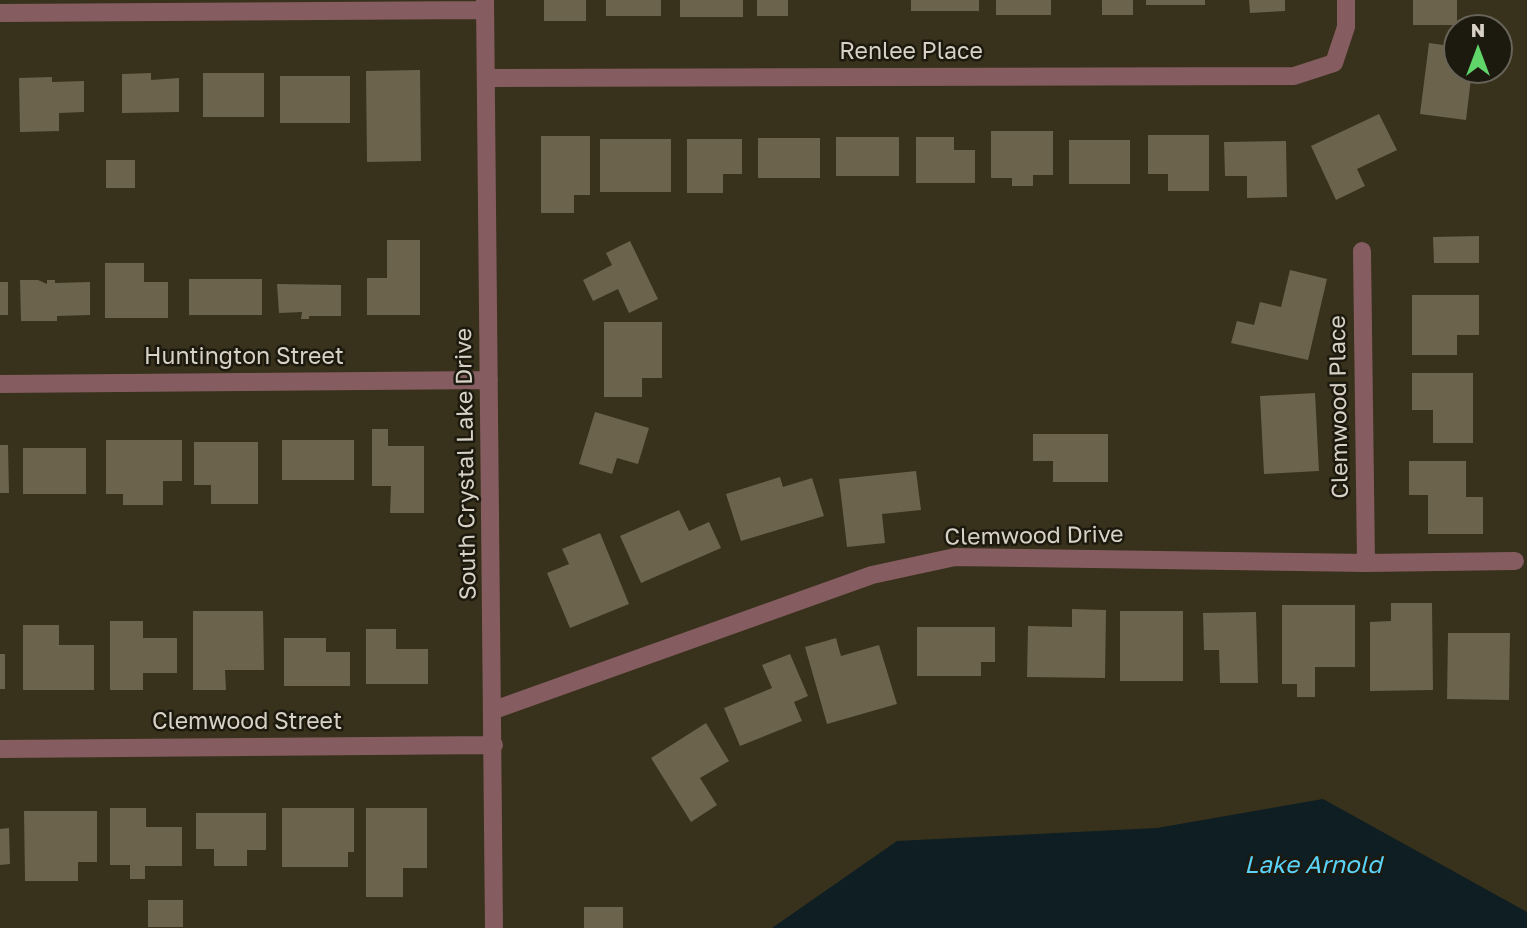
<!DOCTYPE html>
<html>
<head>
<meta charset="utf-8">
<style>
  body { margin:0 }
  #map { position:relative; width:1527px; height:928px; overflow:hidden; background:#38311b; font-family:"Golos Text",sans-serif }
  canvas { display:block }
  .north { position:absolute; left:1443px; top:14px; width:70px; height:70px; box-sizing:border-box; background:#1c190f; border:2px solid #676358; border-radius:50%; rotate:0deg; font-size:19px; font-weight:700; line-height:28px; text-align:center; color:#d7d2c5 }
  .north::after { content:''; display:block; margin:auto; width:24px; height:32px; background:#60d56a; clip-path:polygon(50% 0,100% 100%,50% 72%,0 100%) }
</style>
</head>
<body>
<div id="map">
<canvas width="1527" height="928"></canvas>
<div class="north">N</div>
</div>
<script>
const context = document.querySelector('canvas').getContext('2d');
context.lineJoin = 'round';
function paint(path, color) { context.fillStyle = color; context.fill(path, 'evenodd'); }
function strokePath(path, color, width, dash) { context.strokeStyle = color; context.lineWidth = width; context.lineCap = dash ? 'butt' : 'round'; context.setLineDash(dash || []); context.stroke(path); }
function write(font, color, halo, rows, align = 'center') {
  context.font = font + ' "Golos Text",sans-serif'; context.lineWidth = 5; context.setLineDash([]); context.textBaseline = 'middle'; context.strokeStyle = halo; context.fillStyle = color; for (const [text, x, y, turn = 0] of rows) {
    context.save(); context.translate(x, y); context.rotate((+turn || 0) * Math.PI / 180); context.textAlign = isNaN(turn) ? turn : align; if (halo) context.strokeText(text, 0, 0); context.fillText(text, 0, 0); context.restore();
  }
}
const water = new Path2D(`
  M1323,799L1527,912V928H772L897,841L1157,828Z`);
const building = new Path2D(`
  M544,0H586V21H544Z
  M606,0H661V16H606Z
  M680,0H743V17H680Z
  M757,0H788V16H757Z
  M911,0H979V11H911Z
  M996,0H1051V15H996Z
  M1102,0H1133V15H1102Z
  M1146,0H1205V5H1146Z
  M1249,0H1285V11L1250,13Z
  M1413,0H1457V25H1413Z
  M1429,43L1457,47V70H1472L1466,120L1420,114Z
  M420,70L421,161L367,162L366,71Z
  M151,73V80L179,78V112L122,113V74Z
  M203,73H264V117H203Z
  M280,76H350V123H280Z
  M52,77V82L84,81V112L59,113V131L20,132L19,78Z
  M1379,114L1397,150L1357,169L1365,186L1336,200L1311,146Z
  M991,131H1053V175H1033V186H1012V178H991Z
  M1148,135H1209V191H1168V174H1148Z
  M541,136H590V195H574V213H541Z
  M836,137H899V176H836Z
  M916,137H954V150H975V183H916Z
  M758,138H820V178H758Z
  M600,139H671V192H600Z
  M687,139H742V174H723V193H687Z
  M1069,140H1130V184H1069Z
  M1286,141L1287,197L1247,198V176H1225L1224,142Z
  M106,160H135V188H106Z
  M1479,236V263H1434L1433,237Z
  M387,240H420V315H367V278H387Z
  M630,241L658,299L629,313L618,289L593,301L583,280L612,265L606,253Z
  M105,263H144V282H168V318H105Z
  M1290,270L1327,279L1308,360L1231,343L1237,321L1254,325L1260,302L1281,307Z
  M189,279H262V315H189Z
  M20,280H38L47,284V280H55V283L90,282V315L57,316V321H21Z
  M0,282H8V315H0Z
  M277,284L341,285V316H309V319H301L302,312L279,313Z
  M1412,295H1479V335H1457V355H1412Z
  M604,322H662V378H642V397H604Z
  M1412,373H1473V443H1433V410H1412Z
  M1315,393L1319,471L1264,474L1260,396Z
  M595,412L649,428L638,464L617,458L612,474L579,464Z
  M372,429H388V446H424V513H390L391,486H372Z
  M1033,434H1108V482H1053V461H1033Z
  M106,440H182V481H163V505H123V494H106Z
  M282,440H354V480H282Z
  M194,442H258V504H211V485H194Z
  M0,445H8L9,493H0Z
  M23,448H86V494H23Z
  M1409,461H1466V497H1483V534H1428V495H1409Z
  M916,471L921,510L882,514L885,543L847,547L839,479Z
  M780,477L783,487L812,478L824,516L741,541L726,494Z
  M679,510L689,531L709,522L721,548L641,583L620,536Z
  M600,533L629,604L570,628L547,573L569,564L562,549Z
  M1391,603H1432L1433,690L1370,691V622L1391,621Z
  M1282,605H1355V667H1315V697H1297V684H1282Z
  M1072,609L1106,610L1105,678L1027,677L1028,626L1072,627Z
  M193,611H263L264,670H225L226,690H193Z
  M1120,611H1183V681H1120Z
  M1256,612L1258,683H1220L1219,650H1204L1203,613Z
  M110,621H143V638H177V673H143V690H110Z
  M23,625H59V645H94V690H23Z
  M917,627H995V662H981V676H917Z
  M366,629H396V649H428V684H366Z
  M1448,633H1510L1509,700L1447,699Z
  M284,638H326V652H350V686H284Z
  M836,638L841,656L879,645L897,704L827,724L805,647Z
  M0,654H5V689H0Z
  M790,654L808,696L794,702L802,721L740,746L724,708L772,688L762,665Z
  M706,723L729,761L700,778L717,805L691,822L651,758Z
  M110,808H146V827H182V866H145V879H130V865H110Z
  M282,808H354V852H348V867H282Z
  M366,808H427V868H403V897H366Z
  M24,811H97V862H78V881H25Z
  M196,813H266V850H247V866H214V849H196Z
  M9,828L10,864L0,865V829Z
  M148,900H183V927H148Z
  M584,907H623V928H584Z`);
const minor = new Path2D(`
  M485,0L494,928
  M0,13L485,10
  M486,78L1294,76L1334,63L1346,27V0
  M1362,251L1366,563
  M0,384L489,380
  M494,710L872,575L955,557L1366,563L1515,561
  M0,749L494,745`);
const streetNames = [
  ["Renlee Place",911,52],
  ["Huntington Street",244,357],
  ["Clemwood Place",1339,407,-91],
  ["South Crystal Lake Drive",466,464,-91],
  ["Clemwood Drive",1034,536,-1],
  ["Clemwood Street",247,722]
];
const waterNames = [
  ["Lake Arnold",1313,865]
];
paint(water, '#0e1e23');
paint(building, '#6b634c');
strokePath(minor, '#855d60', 18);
write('23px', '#d7d2c5', '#1c190f', streetNames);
write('italic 24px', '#5bd3f9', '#1c190f', waterNames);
</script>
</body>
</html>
